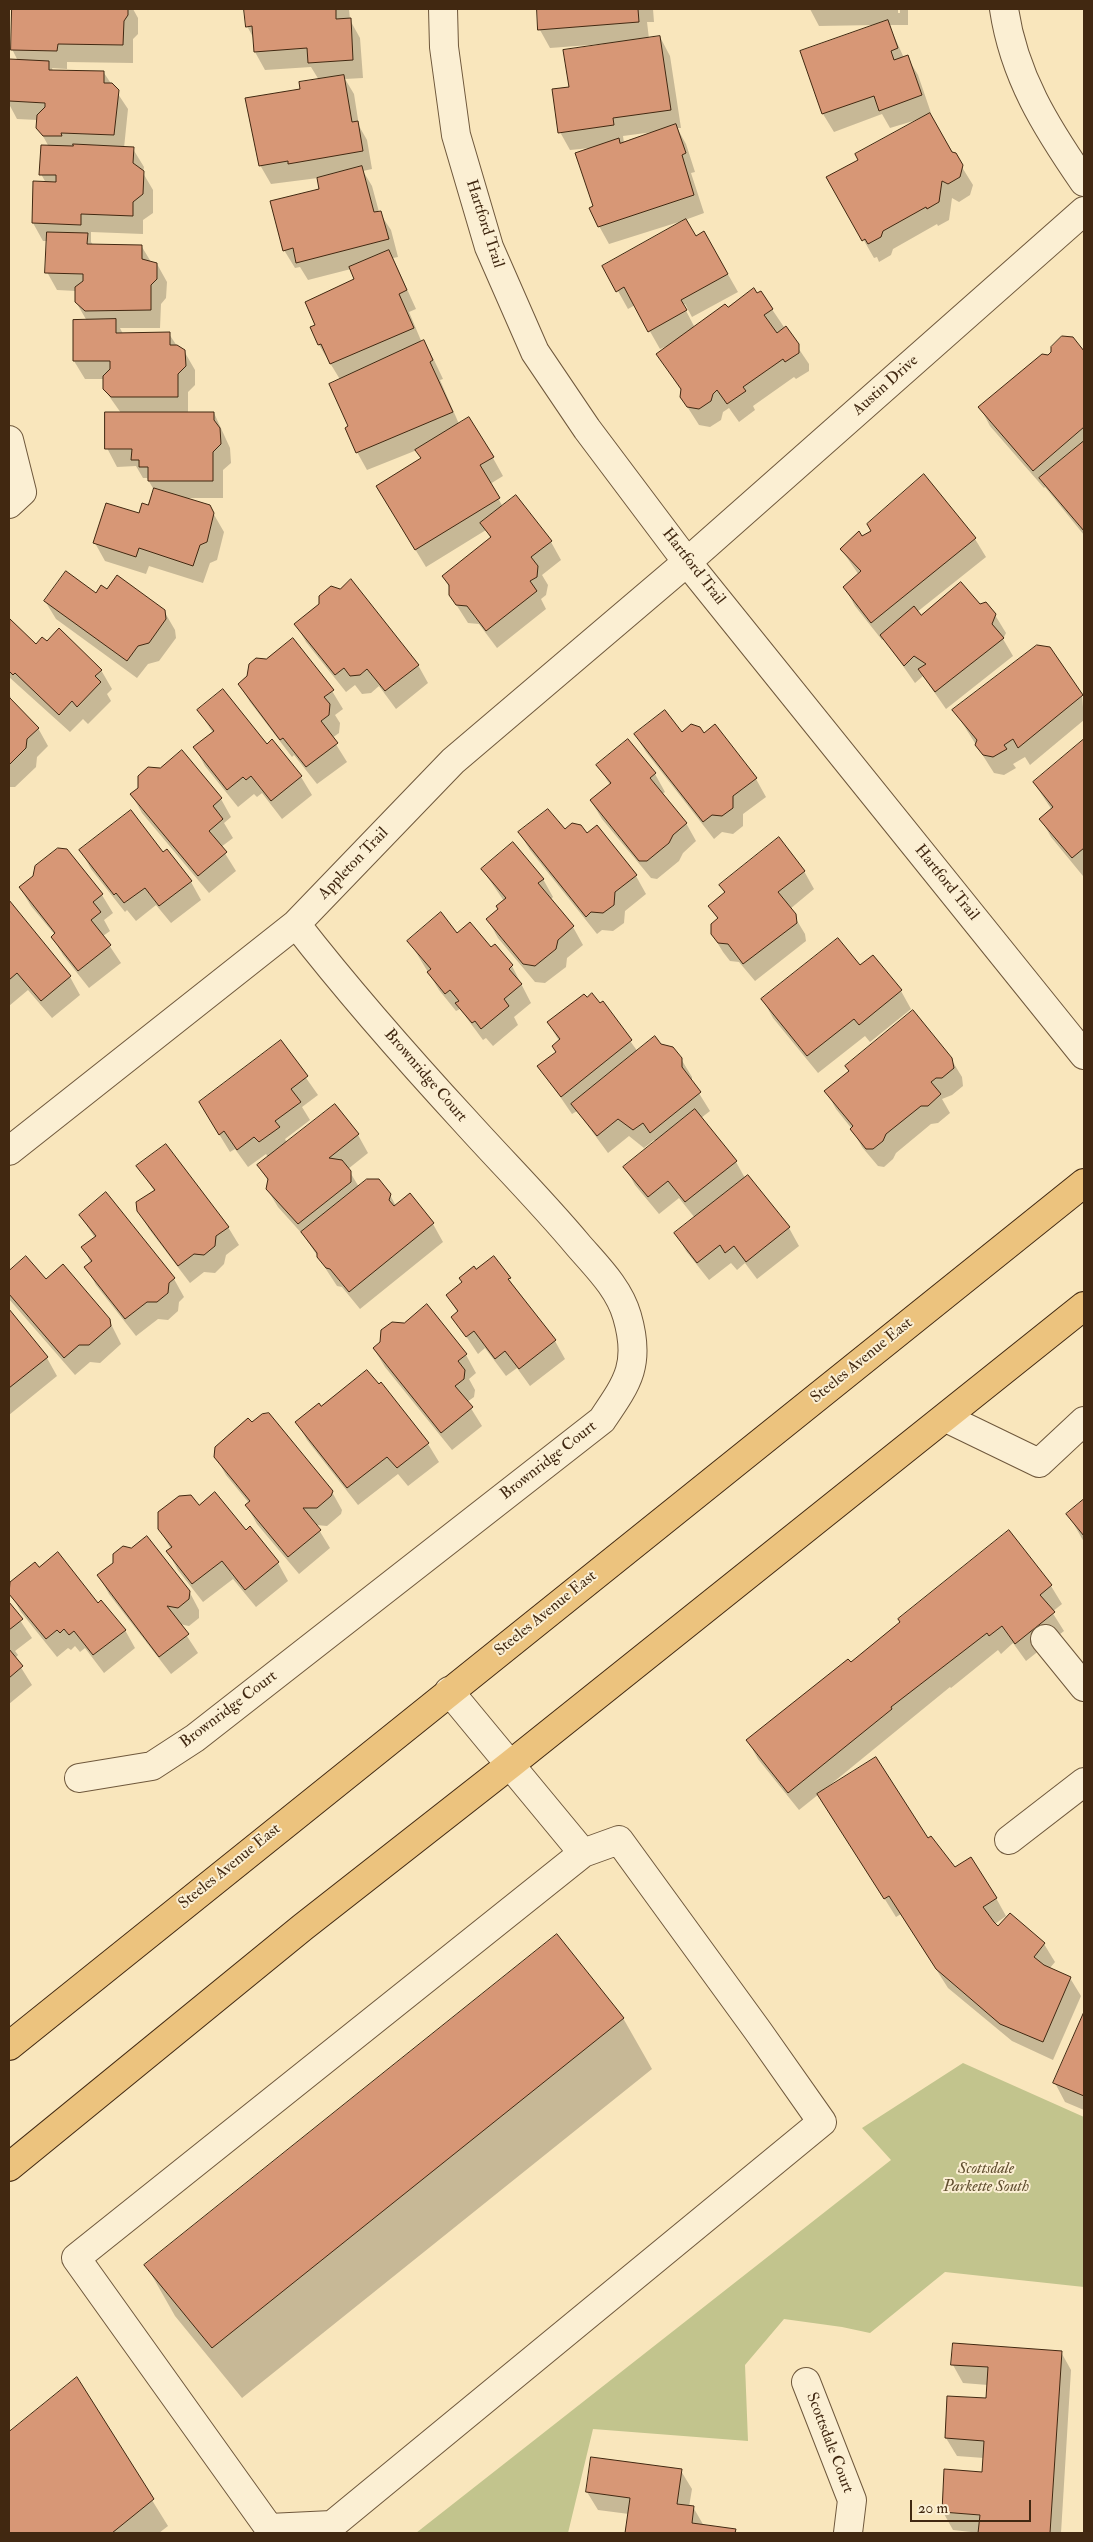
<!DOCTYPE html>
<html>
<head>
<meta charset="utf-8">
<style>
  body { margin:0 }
  #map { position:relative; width:1093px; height:2542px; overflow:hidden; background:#f9e6bc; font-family:"IM FELL Double Pica",serif }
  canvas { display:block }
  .frame { position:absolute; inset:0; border:10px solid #412811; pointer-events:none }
  .scale { position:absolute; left:910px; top:2500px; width:121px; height:22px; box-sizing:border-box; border:2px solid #412811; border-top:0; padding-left:6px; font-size:15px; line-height:18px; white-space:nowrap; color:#412811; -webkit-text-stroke:4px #fbefd3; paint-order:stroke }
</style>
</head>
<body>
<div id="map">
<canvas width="1093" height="2542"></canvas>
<div class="frame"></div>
<div class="scale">20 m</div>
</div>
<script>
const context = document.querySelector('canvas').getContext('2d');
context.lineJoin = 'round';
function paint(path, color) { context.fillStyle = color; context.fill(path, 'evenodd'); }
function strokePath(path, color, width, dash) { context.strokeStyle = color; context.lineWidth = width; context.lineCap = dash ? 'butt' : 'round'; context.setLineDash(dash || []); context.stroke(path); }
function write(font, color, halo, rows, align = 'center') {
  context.font = font + ' "IM FELL Double Pica",serif'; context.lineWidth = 4; context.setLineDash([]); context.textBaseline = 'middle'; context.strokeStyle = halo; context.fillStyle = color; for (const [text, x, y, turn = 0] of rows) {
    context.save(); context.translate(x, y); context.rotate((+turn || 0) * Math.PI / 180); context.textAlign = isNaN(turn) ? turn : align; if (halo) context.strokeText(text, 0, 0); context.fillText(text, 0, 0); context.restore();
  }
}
const green = new Path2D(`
  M963,2063L1084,2117V2287L945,2272L870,2333L842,2327L784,2319L745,2365L748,2441L593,2429L568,2533H416L891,2160L862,2128Z`);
const shadow = new Path2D(`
  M13,9H133L138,18V34L133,39V63L67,62V69L52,68L53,71L104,73L128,109L124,148L133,149L144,167L143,173L153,190V213L143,220V234L91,232V242L93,245L142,247L151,262L157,264L167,282L166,298L161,304L160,328H120L123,334H169L177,346L184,351L195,370V385L188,392V413H214L230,448L231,463L223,470V498H186L209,506L224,532L217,560L210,563L203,583L149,566L146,574L105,561L95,543L149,507L154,490L147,478H143L136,466L117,467L107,448L121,413L104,389V379H85L74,361L87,321L76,302V291L57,290L47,272L48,241H43L33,223L46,183L41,174L49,147L38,127V120L17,119L9,104V61H18L12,49Z
  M245,9H349L350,20L360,38L363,78L345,79L354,94L359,126L367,140L372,169L363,171L372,186L379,212L391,230L398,257L393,258L416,309L409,312L422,343L424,342L434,360L443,379L440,380L459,424L493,458L503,476L490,484L503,507L551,542L561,560L542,575L548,585L546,595L541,599L546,609L497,648L479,624L468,623L450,595V589L443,576L491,539L486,530L426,567L388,505L422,459L417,450L367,470L357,452L341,381L319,345L317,325L356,280L351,269L308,280L300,267L295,268L284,250L321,190L318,178L271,184L260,165L319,80L311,67L265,70L255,52L254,39L247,26Z
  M538,9H653L654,22H647L649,39L660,37L670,56L681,128H677L686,144L695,172L691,173L704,213L685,220L695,237L704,232L738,292L692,317L685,304L683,305L695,328L761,293L809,364V371L796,379L794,377L753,406L755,410L739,422L729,408L723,412L721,420L710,427L699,425L681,397L682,392L658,355L672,344L660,349L635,305L628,309L604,266L685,220L609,244L599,226L595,207L590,148L570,150L560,132L570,88L603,44L550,48L540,30ZM653,132V133L624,143L623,136Z
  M810,9H898V13H900V9H908V25H889L904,58L907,57L918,75L931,113L929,114L973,185L970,195L959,202L952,198L949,220L938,226L937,224L893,249L891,255L879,262L877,257L874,258L828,178L860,160L923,118L890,128L882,114L834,132L823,114L801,52L875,25L819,26Z
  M1072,338L1084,353V535L1045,487L1044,488L990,426L980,407Z
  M862,538L975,539L986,557L917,612L921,617L979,605L995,615L1006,633L1003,639L1013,656L946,709L923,676L915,683L884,639L882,640L855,606L845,588L859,575L841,549Z
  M96,595L164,611L175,630L176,638L159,661L148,664L137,678L56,619L45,601Z
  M10,621L36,646L101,670L112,689L107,694L111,701L88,724L83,719L70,732L9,677Z
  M296,624L418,665L428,683L396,709L379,686L371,693L362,694L355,685L346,692L306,642Z
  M239,684L332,691L343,709L335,715L340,723L339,733L332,738L347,762L317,784L294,755L292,757L250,702Z
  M9,694L11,698L9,700L38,728L48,746L37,757L36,767L15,787H9Z
  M1082,695L1084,720L1030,765L1025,757L1013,764L1016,768L1004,775L994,773L954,710Z
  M199,711L267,745L301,777L312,795L282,819L262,793L257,797L254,794L238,807L205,766L195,748L213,733Z
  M635,734L704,735L756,779L766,797L743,814V826L733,834L722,832L714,839L646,752Z
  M1084,741V874L1083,876L1051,837L1041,819L1052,810L1034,783Z
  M598,765L655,774L665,792L662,794L686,823L696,841L683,853L679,861L657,879L651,878L602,819L591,801L610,785Z
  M132,795L221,799L231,817L224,823L233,838L221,847L236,871L209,893L142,813Z
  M597,827L636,876L646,894L625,911L624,923L613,931L602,930L597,934L530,850L519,832L564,831L587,835Z
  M66,851L102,895L113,913L104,920L110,931L103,936L121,963L89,988L63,955L52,937L55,935L31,906L20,888Z
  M81,851L163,853L191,882L201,900L171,923L156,905L136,921L127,910L125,912L91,869Z
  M482,869L543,879L553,897L550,900L573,927L583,945L567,958L566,967L545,983L535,982L498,938L488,920L499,910L504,901Z
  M804,871L814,889L790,909L805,934L806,941L755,981L739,962L730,961L723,952L712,934L718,920L710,906L725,894L720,885Z
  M9,902L70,977L80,995L52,1018L28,990L9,1006Z
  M457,934L491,948L512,966L531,1003L514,1017L518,1025L493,1046L486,1038L483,1040L460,1009L456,1011L439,990L409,941Z
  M873,956L901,991L911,1009L870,1042L865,1036L818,1073L773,1018L763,1000L860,967Z
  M603,1003L638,1052L661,1045L681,1059L692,1077V1082L710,1111L701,1118L736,1162L745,1178L789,1228L799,1246L757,1279L745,1263L737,1270L731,1263L709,1280L686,1251L676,1233L695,1218L679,1198L659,1214L635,1185L625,1167L656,1142L654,1140L644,1148L629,1136L608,1153L577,1111L572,1114L539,1066L557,1053L559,1041L548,1022Z
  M281,1042L318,1095L302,1107L310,1120L285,1139L287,1143L334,1106L358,1135L368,1153L348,1169L359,1187L390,1195L396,1206L433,1224L443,1242L360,1309L342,1287L337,1286L305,1237L278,1207L267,1189L269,1183L259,1165L268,1157L266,1154L248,1167L235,1149L230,1152L211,1121Z
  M951,1059L962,1077L963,1086L952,1095L942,1099L950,1113L938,1123L931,1124L896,1153L893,1159L884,1167L878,1166L862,1147L852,1129L836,1109L826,1091Z
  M138,1166L228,1227L239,1245L226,1255L224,1264L215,1273L204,1272L190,1283L149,1229L138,1210L155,1192Z
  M106,1194L174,1279L184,1297L179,1302L178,1311L168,1320L158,1319L136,1336L96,1285L86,1267L91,1263L83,1247L95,1238L80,1215Z
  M26,1258L46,1281L109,1320L121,1344L100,1363L90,1362L75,1375L9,1299V1272Z
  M493,1258L555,1341L565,1359L530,1386L517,1368L506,1376L485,1348L478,1354L453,1317L458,1313L447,1295Z
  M9,1311L47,1358L57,1376L9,1415Z
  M374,1349L466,1355L476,1373L469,1379L475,1390L474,1397L467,1402L482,1426L452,1450L385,1367Z
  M381,1384L428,1444L439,1462L408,1486L398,1474L358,1505L307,1440L297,1422L320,1408Z
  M248,1419L332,1492L342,1510L341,1514L327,1526L316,1525L330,1548L299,1574L257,1524L247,1506L249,1503L226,1475L215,1456L230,1437L228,1435Z
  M1084,1501V1542L1068,1514Z
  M199,1507L246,1532L250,1528L278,1563L288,1581L256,1607L233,1579L203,1602L178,1570L168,1552L171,1549L159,1529Z
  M1009,1532L1051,1586L1062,1604L1052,1612L1064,1631L1026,1661L1013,1643L1001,1654L998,1650L951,1688L950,1687L825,1789L927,1839L955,1869L996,1898L1006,1916L995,1924L998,1928L1010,1915L1044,1944L1055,1962L1049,1969L1070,1978L1081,1996L1053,2060L1012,2041L948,1988L901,1914L896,1917L819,1794L799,1810L758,1759L748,1741L850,1663Z
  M114,1564L189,1591L199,1610V1618L189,1626L179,1624L198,1653L171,1674L109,1594L99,1576Z
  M10,1593L98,1604L125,1630L135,1648L104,1673L85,1648L80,1652L75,1646L71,1650L68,1648L57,1657L21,1612Z
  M9,1604L32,1638L15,1651L18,1655L15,1658L32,1685L9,1704Z
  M1084,2015V2110L1065,2102L1055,2083Z
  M623,2018L652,2069L242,2398L175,2316L146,2265Z
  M1061,2352L1071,2370L1061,2533H980L953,2530L943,2512L984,2473V2458L957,2456L946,2438L988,2399V2385L963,2383L953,2365Z
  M77,2379L168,2526L159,2533H9V2434Z
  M681,2471L692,2489L689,2507H693L704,2526L735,2530L737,2533H626L629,2514L598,2510L587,2492Z`);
const building = new Path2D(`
  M12,9H128V15L124,21L123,45L58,44L57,51L11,50Z
  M244,9H336V19L351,18L353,60L308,63L307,48L254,52L252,26L246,27Z
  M537,9H638L639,22L538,30Z
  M888,20L898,48L891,51L894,60L908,55L922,95L879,111L874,96L822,114L800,51Z
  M660,36L671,110L613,118L614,125L558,133L552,89L569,87L563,50Z
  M9,59L49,61V70L104,71V83H112L119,90L114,135L61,133L62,136H43L36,128L37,115L45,107V103L9,101Z
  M344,75L352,122L358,121L363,151L288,164V161L259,166L245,98L300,89L299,82Z
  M930,113L952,152L956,153L963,165L960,177L948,184L942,181L939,202L927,209L926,207L883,231L881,237L868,244L865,239L862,241L826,177L858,160L855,154Z
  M676,124L686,153L682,155L694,195L598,227L589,208L593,206L575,153L619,138L620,143Z
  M73,144L134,147L133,163L144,171L143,194L133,202V216L81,214V225L32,223L33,181L56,182V175H39L41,145L73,146Z
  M362,166L374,212L381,211L389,239L296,263L293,248L283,251L270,201L319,189L317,178Z
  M686,219L696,236L704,231L728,274L681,300L687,310L648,332L624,287L616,292L602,266Z
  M47,232L88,233L87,244L142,245V259L157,263V279L151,285V310L85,311L75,302V287L83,281V274L45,273Z
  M389,250L407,290L399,294L414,328L330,364L321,344L318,345L310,327L315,325L305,302L354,279L349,267Z
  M754,288L757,293L761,291L773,309L764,315L777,333L786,326L799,344V353L785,362L783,359L743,387L746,391L727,404L717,390L713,394L711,401L699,409L687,407L680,397L681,389L656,354L725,304L728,307Z
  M116,319V333L170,332V345H177L185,350L186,366L178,374V397H111L103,389V376L110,369V361H73V320Z
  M1062,336L1073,337L1084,351V427L1033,471L978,407L1042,354L1048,355L1051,352V347Z
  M424,340L433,360L430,362L453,412L356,453L345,428L348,426L329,384Z
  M105,412H214V420L220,428L221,444L213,452V481H148V467H139V460H131L132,449H105Z
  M469,417L494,457L480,465L500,498L415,550L376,486L421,458L415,450Z
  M1084,441V531L1039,478Z
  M924,474L976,538L871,623L843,587L861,571L840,549L859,531L862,536L871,531L867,524Z
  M154,488L210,505L214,513L207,542L200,545L193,566L139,548L136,557L93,543L106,503L139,513L142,503L148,505Z
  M516,495L552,541L531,557L538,566L537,577L530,581L537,591L486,631L467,606L456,605L449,595V585L442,576L491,537L480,523Z
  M66,571L96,593L101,585L107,589L117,575L165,610L166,619L149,643L138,646L127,661L44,601Z
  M351,579L419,665L385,691L367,669L360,675L350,676L344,668L335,675L294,624L319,604V596L331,586L340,589Z
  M961,582L980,604L986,602L996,614L992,624L1004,638L935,692L918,669L926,664L914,656L904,666L880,635L914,606L921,615Z
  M10,619L36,644L42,637L47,641L59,628L102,670L95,676L101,682L77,707L72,701L59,715L15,673L13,675L9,671Z
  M293,638L334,690L324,697L330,704L329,715L321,721L338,743L306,767L283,738L280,740L238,684L247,676L249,664L256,658L266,659Z
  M1037,645L1050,647L1083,695L1018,748L1013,739L1004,745L1007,749L993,757L983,755L975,745L977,740L952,710Z
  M223,689L267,744L272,739L302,776L271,801L251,776L246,780L243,777L227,790L193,747L214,731L197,710Z
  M9,697L39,728L27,739L26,748L9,765Z
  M665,710L682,732L691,724L700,727L704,733L715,724L757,778L733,796V808L722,816L712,815L703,822L634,734Z
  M628,739L656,773L650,778L687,823L673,835L669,843L647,861H639L590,800L611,783L596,765Z
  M1084,739V848L1072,858L1039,819L1053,807L1033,782Z
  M182,750L222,798L213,806L223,819L209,831L227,852L198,876L130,794L138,788V776L148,767L160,768Z
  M548,809L565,829L572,823L581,825L587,833L597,825L637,875L615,892L614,905L603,913L591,912L586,917L518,832Z
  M131,810L163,852L167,849L192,881L159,906L145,888L124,903L116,893L114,895L79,850Z
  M779,837L805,871L778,892L796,914L797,923L743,964L728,944L718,943L711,934V924L718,918L708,906L725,892L719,885Z
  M513,842L544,879L538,883L574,926L558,940L556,949L535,966L523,964L486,919L498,909L496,906L506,898L481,869Z
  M58,848L67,849L103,894L93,902L101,912L91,920L111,945L78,971L51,937L55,933L19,887L33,876L35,866Z
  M9,900L71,976L41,1001L17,973L9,980Z
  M441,912L457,933L470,922L491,947L495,944L513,965L509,969L522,984L504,999L509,1006L481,1029L475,1021L472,1023L455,1003L459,1001L450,990L445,994L427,972L431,969L407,941Z
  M838,938L860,965L873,955L902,990L859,1025L854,1019L807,1056L761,999Z
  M592,993L600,1003L603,1001L632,1040L561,1097L537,1066L556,1052L552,1046L560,1039L547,1022L584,994L587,997Z
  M913,1010L952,1058L954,1068L942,1078H936L931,1082L941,1094L928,1106H921L886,1134L883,1141L873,1149H866L850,1129L853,1126L824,1091L849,1071L845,1066Z
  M655,1036L661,1044L673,1047L682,1058V1067L701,1092L650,1133L643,1123L633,1130L618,1119L597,1136L571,1104Z
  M281,1040L308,1076L291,1089L301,1102L275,1121L280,1127L259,1142L254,1137L237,1150L224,1131L219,1135L199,1102Z
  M335,1104L359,1134L329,1158L342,1160L351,1171V1182L298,1224L266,1189L268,1179L257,1165Z
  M695,1109L737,1161L685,1202L668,1181L648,1197L623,1167Z
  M166,1144L229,1227L216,1236L215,1246L204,1255L194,1254L178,1266L137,1211L136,1202L155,1190L136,1166Z
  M748,1175L790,1227L746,1262L734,1246L725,1253L720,1245L697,1263L674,1233Z
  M367,1179H379L391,1194L389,1200L394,1206L410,1193L434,1223L349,1292L330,1269L326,1268L317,1257V1253L301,1232Z
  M106,1192L175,1278L169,1283L168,1293L157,1302H147L125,1319L84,1267L92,1261L81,1247L96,1236L79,1215Z
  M26,1256L46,1279L63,1264L110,1319L111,1326L89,1345H79L64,1358L9,1294V1271Z
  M494,1256L511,1278L508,1279L556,1340L519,1369L505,1351L495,1359L474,1331L466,1337L451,1317L458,1311L446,1295L462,1282L459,1278L474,1266L476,1269Z
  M427,1304L467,1354L458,1361L465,1370L464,1379L455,1386L473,1407L441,1433L373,1348L380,1342L381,1330L392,1322L404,1323Z
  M9,1309L48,1357L9,1388Z
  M367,1370L379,1384L381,1382L429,1443L397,1468L387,1457L347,1488L295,1422L319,1403L321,1406Z
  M269,1413L333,1491L331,1496L317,1508H303L321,1530L288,1557L245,1505L250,1501L214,1457L215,1447L248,1418L252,1422L262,1414Z
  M215,1492L246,1530L250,1526L279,1562L245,1590L222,1561L192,1584L166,1551L172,1547L158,1529V1512L179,1496L191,1495L199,1505Z
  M1084,1499V1536L1066,1514Z
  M1009,1530L1052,1585L1040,1595L1055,1612L1015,1644L1002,1626L989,1636L987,1633L891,1707L892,1709L788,1793L746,1740L848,1659L851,1662L900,1622L898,1619Z
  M147,1536L190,1591L189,1599L178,1608L167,1606L189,1634L159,1657L97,1575L113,1563V1554L123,1546L131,1548Z
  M58,1552L98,1603L101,1600L126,1630L93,1655L74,1631L69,1635L64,1629L60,1633L57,1630L46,1639L9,1594L10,1582L35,1562L39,1567Z
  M9,1602L23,1619L9,1630Z
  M9,1649L23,1666L9,1678Z
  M876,1757L928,1838L931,1836L955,1867L971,1857L997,1898L983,1907L994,1922L998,1926L1010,1913L1045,1943L1034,1957L1044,1965L1071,1977L1043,2042L1000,2024L936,1969L889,1896L884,1899L817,1794Z
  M557,1934L624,2018L212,2348L144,2265Z
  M1084,2012V2096L1053,2083Z
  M953,2343L1062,2351L1050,2533H978L980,2515L942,2512L944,2469L982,2472L984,2441L945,2438L947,2396L986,2398L988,2367L951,2365Z
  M77,2377L154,2499L112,2533H9V2432Z
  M591,2457L682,2469L677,2504L694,2506L692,2523L736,2529L735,2533H625L630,2498L586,2492Z`);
const minor = new Path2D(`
  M443,9L444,47L456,135L489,247L535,352L587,429L687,562L1084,1055
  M1004,9C1014,76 1046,127 1084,182
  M9,440L22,492L9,504
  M9,1151L296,924L453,761L687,562L1084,211
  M946,1418L1039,1463L1084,1421
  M1045,1639L1084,1687
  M449,1691L583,1853
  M79,1778L152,1766L195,1738L602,1420C628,1382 641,1364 627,1316C619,1288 597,1267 578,1245C542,1202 503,1163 466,1122C407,1058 349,992 296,924
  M619,1840L758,2031L822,2122L332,2525L269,2528L76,2258L583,1853Z
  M1009,1840L1084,1782
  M806,2382L852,2500L848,2533`);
const major = new Path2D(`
  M9,2046L1084,1183
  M9,2167L303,1927L511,1764L1084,1306`);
const streetNames = [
  ["Hartford Trail",484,224,72],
  ["Austin Drive",886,386,-42],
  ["Hartford Trail",693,567,52],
  ["Appleton Trail",354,864,-46],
  ["Hartford Trail",946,883,51],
  ["Brownridge Court",425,1076,49],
  ["Steeles Avenue East",862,1361,-39],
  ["Brownridge Court",549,1461,-38],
  ["Steeles Avenue East",546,1614,-39],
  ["Brownridge Court",229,1710,-37],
  ["Steeles Avenue East",230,1867,-39],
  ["Scottsdale Court",829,2443,69]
];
const parkNames = [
  ["Scottsdale",986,2170],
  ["Parkette South",986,2188]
];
paint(green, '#c2c48d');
paint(shadow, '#0003');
paint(building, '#d79776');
strokePath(building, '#412811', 1);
strokePath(minor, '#6f583c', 30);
strokePath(major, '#412811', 30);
strokePath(minor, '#fbefd3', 28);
strokePath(major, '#ecc37e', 28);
write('16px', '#412811', '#fbefd3', streetNames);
write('italic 16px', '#614f30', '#fbefd3', parkNames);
</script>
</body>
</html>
